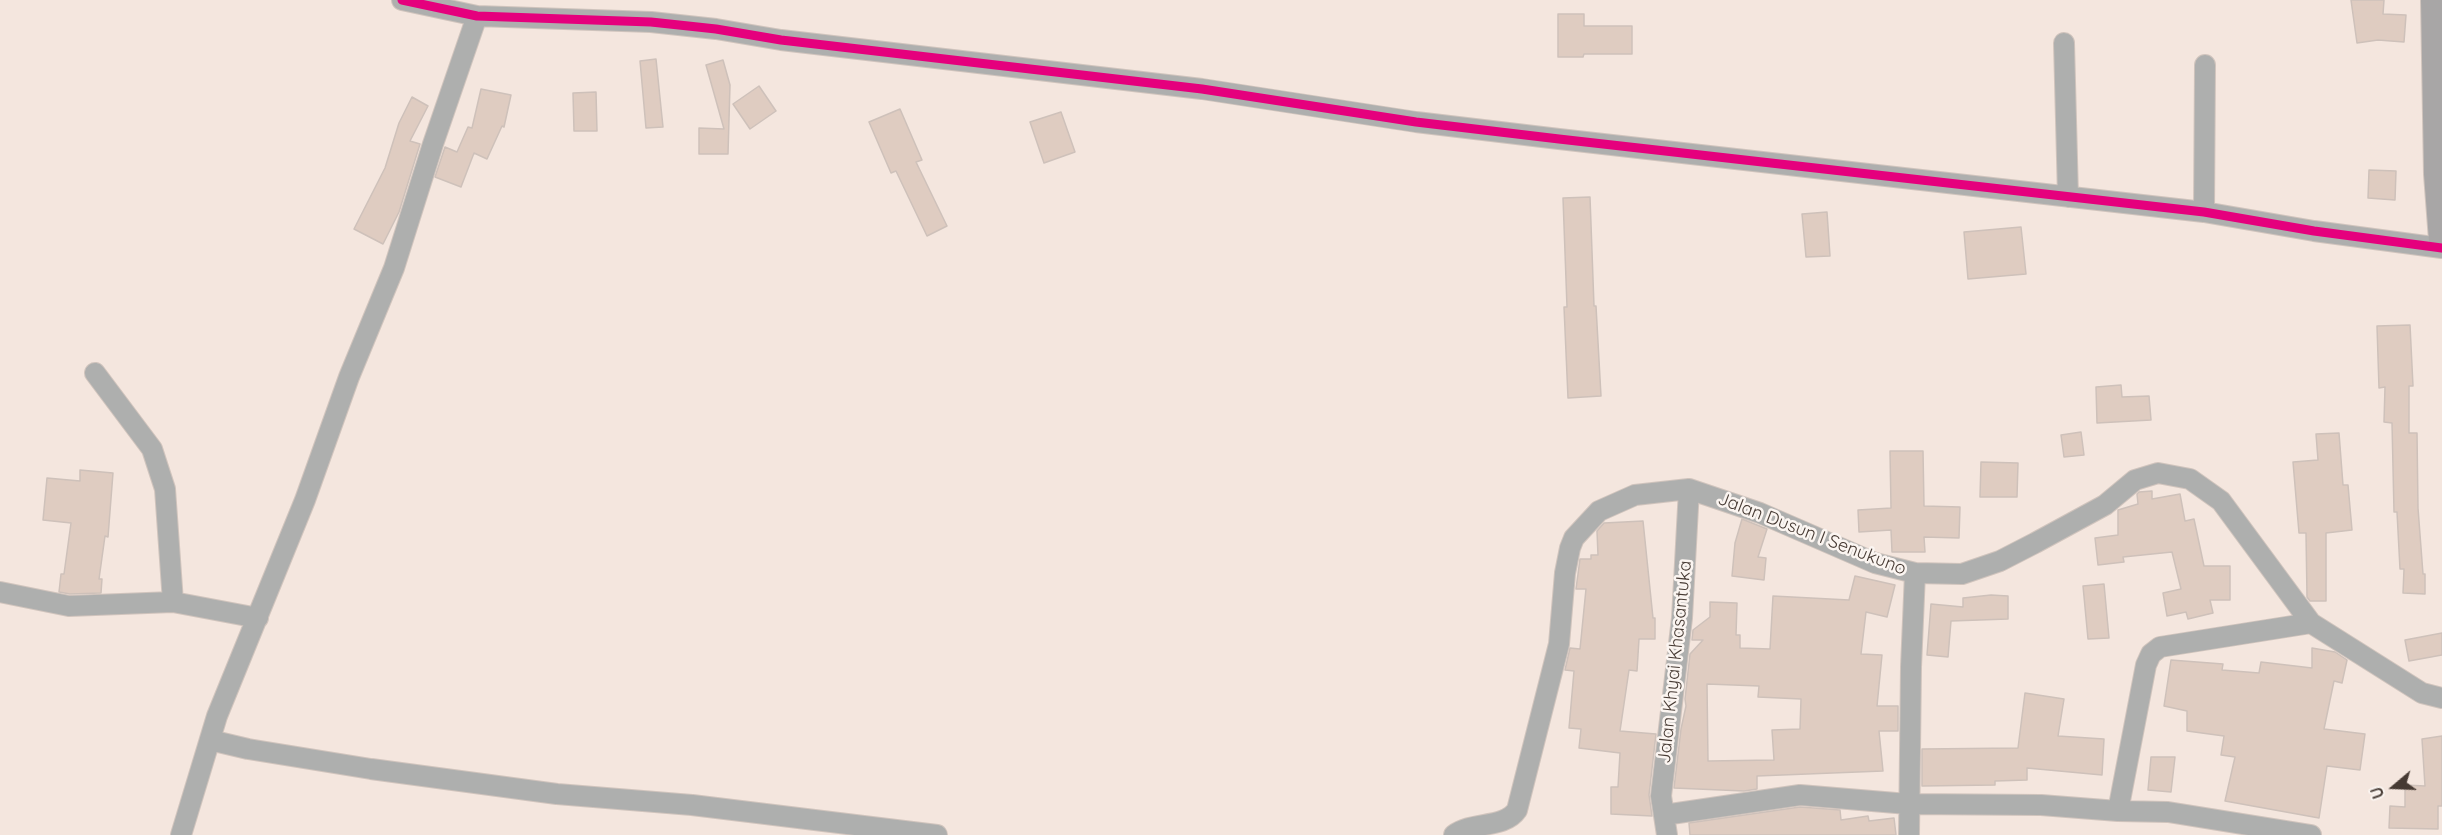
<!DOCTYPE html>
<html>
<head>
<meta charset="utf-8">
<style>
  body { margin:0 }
  #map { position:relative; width:2442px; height:835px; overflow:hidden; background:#f4e6de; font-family:Quicksand,sans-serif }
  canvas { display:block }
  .north { position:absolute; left:2364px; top:757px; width:60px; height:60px; -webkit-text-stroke:4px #fbf5f1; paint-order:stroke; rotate:251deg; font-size:16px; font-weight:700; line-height:24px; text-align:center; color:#463a33 }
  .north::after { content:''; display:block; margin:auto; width:21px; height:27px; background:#463a33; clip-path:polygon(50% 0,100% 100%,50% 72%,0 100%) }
</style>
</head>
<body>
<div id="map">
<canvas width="2442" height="835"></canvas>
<div class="north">U</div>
</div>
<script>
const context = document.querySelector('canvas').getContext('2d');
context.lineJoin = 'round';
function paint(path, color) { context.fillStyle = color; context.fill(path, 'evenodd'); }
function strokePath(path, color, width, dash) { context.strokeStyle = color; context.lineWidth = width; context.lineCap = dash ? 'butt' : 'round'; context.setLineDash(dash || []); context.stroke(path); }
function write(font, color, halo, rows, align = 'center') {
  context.font = font + ' Quicksand,sans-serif'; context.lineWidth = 5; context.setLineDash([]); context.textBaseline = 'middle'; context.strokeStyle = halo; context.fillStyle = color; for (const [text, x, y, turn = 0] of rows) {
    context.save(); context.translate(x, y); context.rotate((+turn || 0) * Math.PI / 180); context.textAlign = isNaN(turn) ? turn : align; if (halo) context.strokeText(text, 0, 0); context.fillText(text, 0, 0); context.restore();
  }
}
const building = new Path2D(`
  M2351,0H2384L2383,14L2406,15L2404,42L2378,40L2357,43Z
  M1558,14H1584V26H1632V54H1584L1583,57H1558Z
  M656,59L663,127L646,128L640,61Z
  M723,60L730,85L728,154H699V128L724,129L706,65Z
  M759,86L776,111L750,129L733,104Z
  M481,89L511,95L504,127L502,126L487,159L474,153L461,187L435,177L445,147L457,152L468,127L472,128Z
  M596,92L597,131H574L573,93Z
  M412,97L428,106L410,141L420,144L399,212L383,244L354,229L385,168L399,123Z
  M900,109L922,160L916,162L947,226L927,236L896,171L891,173L869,122Z
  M1061,112L1075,152L1044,163L1030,122Z
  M2369,170L2396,171L2395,200L2368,198Z
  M1590,197L1594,306H1596L1601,396L1568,398L1564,307H1567L1563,198Z
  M1827,212L1830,256L1806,257L1802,214Z
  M2021,227L2026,274L1968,279L1964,232Z
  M2410,325L2413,386H2409V433H2417L2418,508L2423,574H2425V594L2403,593L2404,569H2400L2397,512H2394L2392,423L2384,422L2385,387L2379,388L2377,326Z
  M2121,385L2122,397L2149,396L2151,420L2097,423L2096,387Z
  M2081,432L2084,455L2064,457L2061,435Z
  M2339,433L2343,485H2348L2352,530L2326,533V601H2310L2307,597L2306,533H2299L2293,462L2318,460L2316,434Z
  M1890,451H1923L1924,506L1960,507L1959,538L1924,537L1925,552H1892L1891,530L1859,532L1858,510L1891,508Z
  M1981,462L2018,463L2017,497H1980Z
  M80,470L113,473L108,537L105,536L99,579H102L101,593L70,594L59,592L61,574H64L71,523L43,520L47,478L80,481Z
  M2152,491V499L2180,494L2185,521L2194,519L2204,566H2230V600H2210L2213,613L2188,619L2186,612L2167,616L2163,593L2181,589L2172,552L2123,557L2124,562L2098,565L2095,538L2118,535V510L2138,504L2137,494L2139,492Z
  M1742,519L1767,529L1758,557L1766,558L1764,580L1732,576L1735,543Z
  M1643,521L1653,618H1655V639H1639L1637,671L1629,670L1620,731L1656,734L1649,795L1652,816L1611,814V787H1618L1620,753L1579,748L1581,729L1569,728L1574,671L1565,670L1570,648L1580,649L1586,589H1576L1580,559H1591V555H1598L1597,531L1604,523Z
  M1855,576L1895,585L1887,617L1866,612L1861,654L1882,655L1877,706H1898V731H1879L1883,771L1757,776V789L1744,791L1674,788L1681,729L1686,706L1685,699L1690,654L1703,640H1692L1693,630L1710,617V602L1737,603L1736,635H1740V648L1770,649L1773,596L1849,600ZM1707,684L1759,686L1758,697L1801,699L1800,729L1772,730L1774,760L1708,761Z
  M2104,584L2109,638L2088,639L2083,586Z
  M1991,595L2008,596V619L1951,621L1948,657L1927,655L1931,604L1963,607V598Z
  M2442,633V655L2409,661L2405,640Z
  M2312,648L2335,652L2347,660L2342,683L2334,681L2324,729L2365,734L2360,770L2327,766L2319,818L2225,801L2235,757L2221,755L2224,736L2187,731V711L2164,706L2171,660L2223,664L2222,670L2259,673L2261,662L2312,668Z
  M2025,693L2064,699L2058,736L2104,739L2102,775L2027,768V780L1995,781V785L1922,786V749L2018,748Z
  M2442,736V806H2438V829L2389,828L2390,806L2405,807V785L2425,786L2422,739Z
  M2151,757H2175L2171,792L2148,790Z
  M1800,807L1840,810L1841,820L1868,816L1869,821L1894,818L1896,835H1690L1689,823Z`);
const minor = new Path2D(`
  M402,0L477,16L651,22L716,29L781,40L1202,89L1416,122L1559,139L2204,212L2314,231L2442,248
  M2064,43L2068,197
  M2204,212L2205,65
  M95,373L152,449L165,489L173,602
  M0,592L69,606L173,602L258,618
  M210,740L248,749L371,769L557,794L692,805L937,835
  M2118,811L2146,665L2151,654L2160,647L2311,623
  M1664,815L1800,795L1908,804L2041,805L2118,811L2168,812L2311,835
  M181,835L217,716L305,500L349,377L394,268L433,144L477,16
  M1454,835C1472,821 1504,829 1517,810L1559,644L1565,573L1570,548L1574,538L1599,511L1635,495L1689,489L1760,513L1875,563L1915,573L1962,574L2000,561L2035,543L2105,505L2135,480L2158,473L2190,479L2221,501L2311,623L2422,693L2442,698
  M1667,835L1661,796L1682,618L1689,489
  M1909,835L1911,667L1915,573`);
const major = new Path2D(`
  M2434,0L2437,174L2442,240`);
const bus1 = new Path2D(`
  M402,0L477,16L651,22L716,29L781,40L1202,89L1416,122L1559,139L2204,212L2314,231L2442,248`);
const streetNames = [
  ["Jalan Dusun I Senukuno",1812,534,21],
  ["Jalan Khyai Khasantuka",1675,662,-84]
];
paint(building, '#dfccc1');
strokePath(building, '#cec1ba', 1.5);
strokePath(minor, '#d0c4bd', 22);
strokePath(major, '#d0c4bd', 28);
strokePath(minor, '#aeafae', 20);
strokePath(major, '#a8a6a6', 26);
strokePath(bus1, '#e5007d', 9);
write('18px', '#463a33', '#fbf5f1', streetNames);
</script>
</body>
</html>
